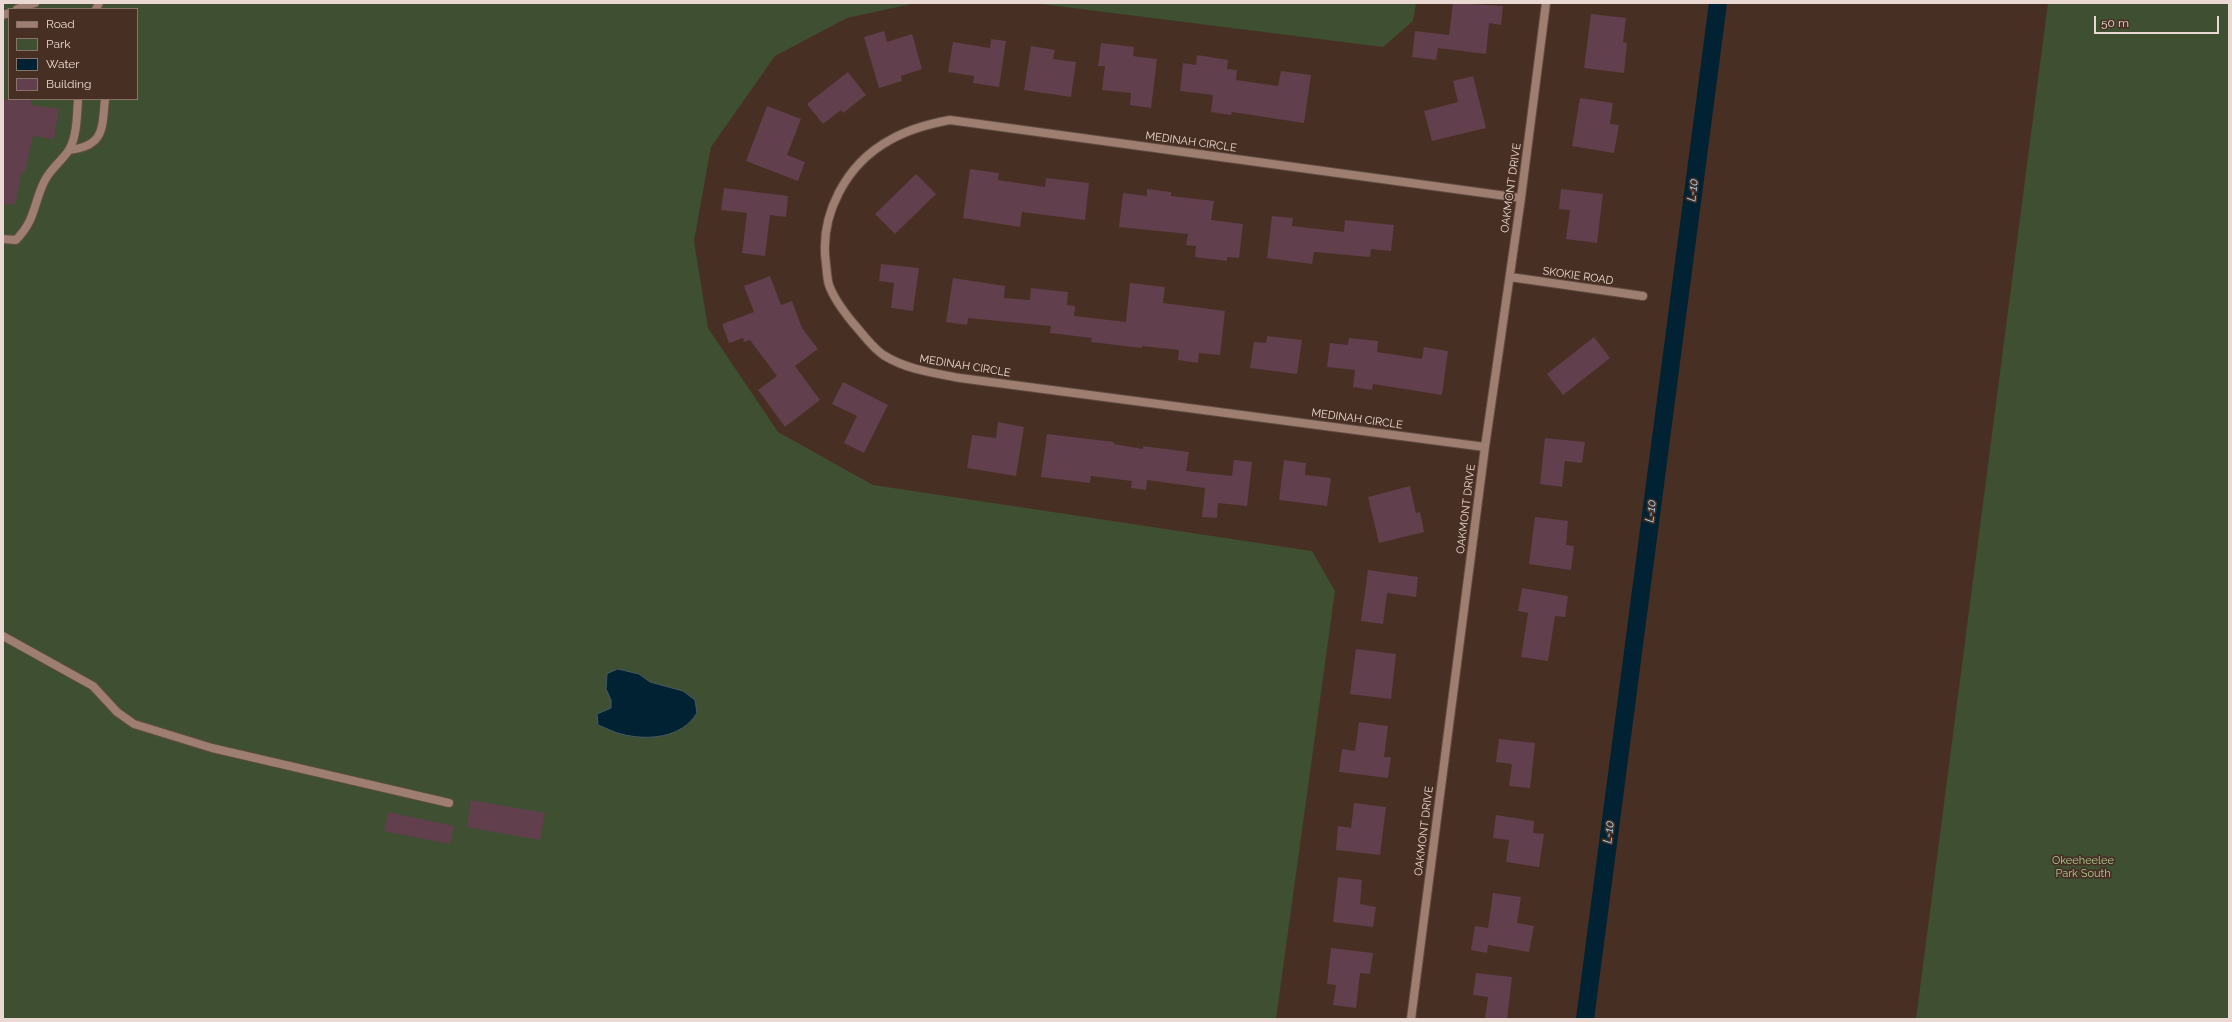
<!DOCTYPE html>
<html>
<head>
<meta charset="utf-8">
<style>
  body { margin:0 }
  #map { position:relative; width:2232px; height:1022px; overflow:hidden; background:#482f23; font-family:Raleway,sans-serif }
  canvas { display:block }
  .frame { position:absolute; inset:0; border:4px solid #ead9d2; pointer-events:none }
  .legend { position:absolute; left:8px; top:8px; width:130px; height:92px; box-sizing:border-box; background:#482f23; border:1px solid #897369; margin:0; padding:5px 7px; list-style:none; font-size:12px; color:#ead9d2 }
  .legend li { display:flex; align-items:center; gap:8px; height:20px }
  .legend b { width:20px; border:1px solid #897369 }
  .scale { position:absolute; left:2094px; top:16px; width:125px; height:18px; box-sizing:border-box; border:2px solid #ead9d2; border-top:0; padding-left:5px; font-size:12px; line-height:14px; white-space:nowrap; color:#ead9d2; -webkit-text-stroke:3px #482f23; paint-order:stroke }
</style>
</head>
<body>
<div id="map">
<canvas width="2232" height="1022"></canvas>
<div class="frame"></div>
<ul class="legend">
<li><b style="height:5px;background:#9d7e71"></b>Road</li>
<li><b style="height:11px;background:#3e4f32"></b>Park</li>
<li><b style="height:11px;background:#023"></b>Water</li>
<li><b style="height:11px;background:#613f4d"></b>Building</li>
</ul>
<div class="scale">50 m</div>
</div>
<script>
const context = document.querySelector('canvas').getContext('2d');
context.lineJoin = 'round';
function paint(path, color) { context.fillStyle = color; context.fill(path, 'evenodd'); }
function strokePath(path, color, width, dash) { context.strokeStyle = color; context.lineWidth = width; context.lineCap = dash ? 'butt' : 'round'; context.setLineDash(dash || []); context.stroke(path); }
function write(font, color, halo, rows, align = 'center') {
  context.font = font + ' Raleway,sans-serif'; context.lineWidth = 3.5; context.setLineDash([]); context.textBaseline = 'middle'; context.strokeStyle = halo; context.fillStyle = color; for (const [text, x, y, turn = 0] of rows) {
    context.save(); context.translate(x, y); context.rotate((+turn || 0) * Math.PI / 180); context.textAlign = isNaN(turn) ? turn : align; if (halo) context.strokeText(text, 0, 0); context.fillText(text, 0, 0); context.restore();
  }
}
const green = new Path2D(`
  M3,3H916L847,18L775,56L711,147L694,241L708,328L778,432L873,485L1312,551L1335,591L1276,1019H3ZM9,9H137V99H9Z
  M1033,3H1416L1413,21L1383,47Z
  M2048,3H2229V1019H1916Z`);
const water = new Path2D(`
  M618,669L639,674L650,682L683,691L695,700L697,713C682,738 648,741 621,734C613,732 606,728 598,725L597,714L611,708V700L606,689L607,674Z`);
const canal = new Path2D(`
  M1585,1019L1718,3`);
const building = new Path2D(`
  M1453,3L1503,6L1501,25L1489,23L1486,54L1438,48L1436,60L1412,57L1415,31L1449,35Z
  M1591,14L1626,18L1623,42L1627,43L1624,73L1584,68Z
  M884,31L887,42L912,34L922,69L901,76L902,81L879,88L864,37Z
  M991,39L1006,41L999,87L973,83L974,76L948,72L953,42L990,48Z
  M1101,43L1134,47L1133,56L1157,59L1151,108L1130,105L1131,93L1102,90L1105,66H1098Z
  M1031,46L1055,50L1053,59L1076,62L1071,97L1024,90Z
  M1197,55L1228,60L1227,69L1237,70L1236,80L1278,86L1281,71L1311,75L1304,123L1232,112L1231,115L1211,112L1213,95L1180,91L1183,63L1196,65Z
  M848,72L866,95L843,113L841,110L823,124L807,104Z
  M1473,76L1486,128L1432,141L1424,111L1458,102L1453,81Z
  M1580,98L1613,103L1610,124L1619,125L1614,153L1572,146Z
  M3,99H31V105L59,109L54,139L33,136L25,172L21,173L16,203L11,205L3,204Z
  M767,106L801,119L787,155L805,162L798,181L746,161Z
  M970,169L999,173L998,180L1045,187L1046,178L1089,183L1085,220L1022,212L1020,227L963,218Z
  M916,174L936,194L895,234L875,214Z
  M724,188L788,196L786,217L770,215L765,256L742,253L747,213L721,210Z
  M1147,189L1171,192V196L1214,201L1211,220L1243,224L1239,258L1227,257V261L1195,257L1196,246L1186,245L1188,234L1119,227L1123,193L1147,196Z
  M1561,189L1603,194L1597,243L1566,239L1570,210L1559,209Z
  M1272,216L1293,218L1292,226L1344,232L1345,220L1394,225L1391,251L1371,249L1370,257L1314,252L1312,264L1267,258Z
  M881,264L919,268L913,311L891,308L894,283L879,281Z
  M770,276L781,305L792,301L802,328L818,349L795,366L820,400L785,427L758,390L777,376L750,340L744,342L743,338L729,343L722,324L754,312L744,286Z
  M953,278L1005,286L1004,298L1030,300L1031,288L1068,292L1067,305L1075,306L1074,316L1126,322L1130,283L1165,287L1163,303L1225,311L1220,355L1199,353L1198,363L1178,360L1179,350L1142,346V348L1091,342L1092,338L1050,333L1051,326L968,318L967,325L946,322Z
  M1267,336L1302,340L1297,374L1250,368L1254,342L1266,343Z
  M1594,337L1610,358L1563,395L1547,374Z
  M1349,338L1378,341L1377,352L1422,359L1424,347L1448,351L1442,395L1373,384L1372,390L1353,387L1355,370L1327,367L1330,343L1348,345Z
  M843,382L888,405L864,453L844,443L857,416L832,404Z
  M998,422L1024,427L1016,476L967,468L972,435L996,438Z
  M1047,434L1114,442V444L1143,449V446L1189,452L1186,471L1232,476L1234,460L1252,462L1247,506L1218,503L1217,518L1202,517L1205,488L1147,480L1146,490L1131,488L1132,481L1091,476L1090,483L1041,477Z
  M1545,438L1585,442L1582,463L1565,461L1562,487L1540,484Z
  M1284,460L1306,463L1305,475L1331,478L1327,506L1279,500Z
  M1410,486L1416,513L1420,512L1424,532L1379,543L1368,497Z
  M1535,517L1568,521L1566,545L1574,546L1571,570L1529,564Z
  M1368,570L1418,577L1416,597L1387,593L1383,624L1361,621Z
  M1522,588L1568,596L1565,617L1555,616L1548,661L1521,657L1528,613L1518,611Z
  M1356,649L1396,654L1391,699L1350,694Z
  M1359,722L1388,726L1384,757H1391L1388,778L1339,772L1342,749L1355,751Z
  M1499,739L1535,743L1530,788L1509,786L1512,764L1496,762Z
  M471,800L545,813L540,840L467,827Z
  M1354,803L1386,807L1380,855L1336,850L1338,826L1351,828Z
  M388,812L454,826L450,844L384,831Z
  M1496,815L1534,821L1533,833L1544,834L1539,867L1506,862L1509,840L1493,838Z
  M1338,877L1362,880L1360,904L1376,907L1373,927L1333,922Z
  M1493,893L1521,897L1517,923L1534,926L1529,952L1488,945L1487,953L1471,950L1475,926L1488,928Z
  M1331,948L1373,953L1370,974L1360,973L1356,1008L1333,1005L1336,985L1327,984Z
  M1476,973L1512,977L1507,1019H1485L1488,997L1473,995Z`);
const service = new Path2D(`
  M17,9L35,3
  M96,9L99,3
  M3,15L9,13
  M69,150C105,146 102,128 105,99
  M3,239L16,240C36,219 33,205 44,182C50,169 61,162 69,150C77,136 77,115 78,99
  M3,636L93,686L117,712L134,724L212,748L449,803`);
const minor = new Path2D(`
  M1510,277L1643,296
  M1485,447L960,378C935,373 908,370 885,356C873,349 863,334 853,323C844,312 834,299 829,285C827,279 827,271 826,264C819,215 846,164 890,140C909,129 928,124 950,120L1521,198
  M1411,1019L1485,447L1521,198L1546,3`);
const streetNames = [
  ["MEDINAH CIRCLE",1191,142,8],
  ["OAKMONT DRIVE",1511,188,-82],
  ["SKOKIE ROAD",1578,276,8],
  ["MEDINAH CIRCLE",965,366,9],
  ["MEDINAH CIRCLE",1357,419,8],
  ["OAKMONT DRIVE",1466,509,-83],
  ["OAKMONT DRIVE",1424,831,-83]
];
const parkNames = [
  ["Okeeheelee",2083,861],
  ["Park South",2083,874]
];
const waterNames = [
  ["L-10",1693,190,-83],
  ["L-10",1651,511,-83],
  ["L-10",1609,832,-83]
];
paint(green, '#3e4f32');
paint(water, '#023');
strokePath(water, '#465963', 1);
strokePath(canal, '#023', 18);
paint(building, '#613f4d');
strokePath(service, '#624d43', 10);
strokePath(minor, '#624d43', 10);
strokePath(service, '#9d7e71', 8);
strokePath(minor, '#9d7e71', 8);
write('11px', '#ead9d2', '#482f23', streetNames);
write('11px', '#aacb94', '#482f23', parkNames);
write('italic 12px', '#a7d9f7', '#482f23', waterNames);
</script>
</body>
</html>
